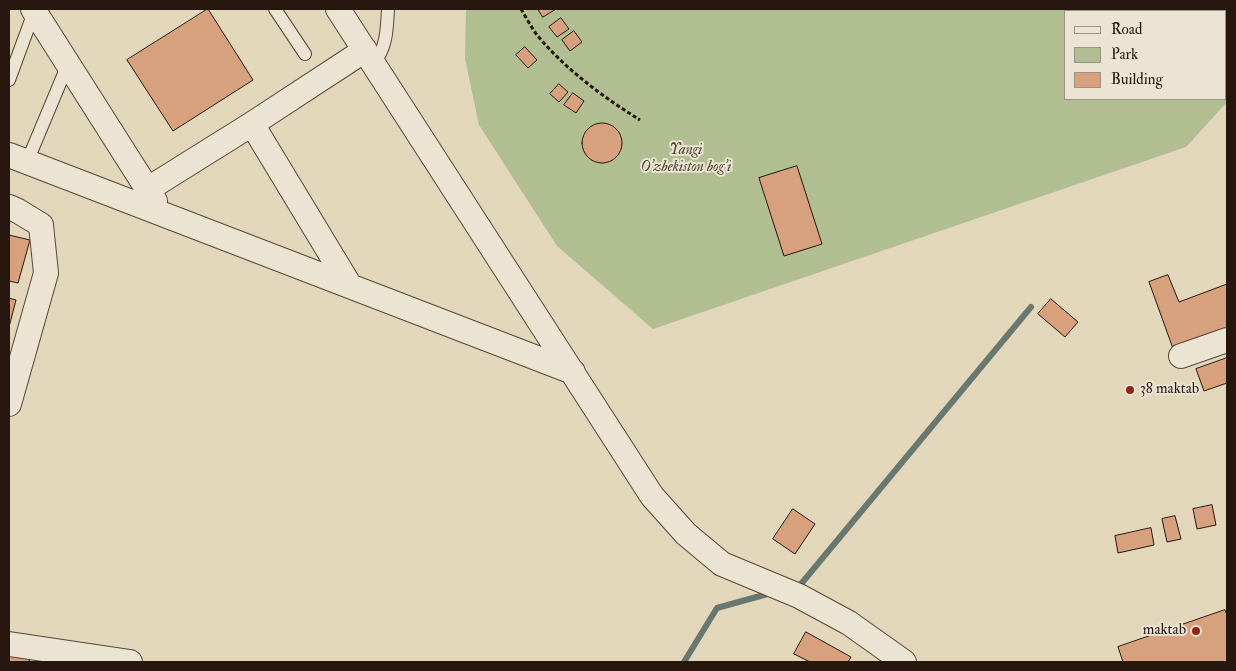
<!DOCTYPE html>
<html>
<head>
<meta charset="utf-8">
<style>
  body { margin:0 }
  #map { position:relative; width:1236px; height:671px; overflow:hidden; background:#e2d6bb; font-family:"IM FELL Double Pica",serif }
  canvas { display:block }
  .frame { position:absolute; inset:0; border:10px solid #27160d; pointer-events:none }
  .legend { position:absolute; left:1064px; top:10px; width:162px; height:90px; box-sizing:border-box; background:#ece4d3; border:1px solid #9d9284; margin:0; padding:6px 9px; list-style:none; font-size:15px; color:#27160d }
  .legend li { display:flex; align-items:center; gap:10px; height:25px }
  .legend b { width:25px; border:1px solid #9d9284 }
</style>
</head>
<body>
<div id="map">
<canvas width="1236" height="671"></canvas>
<div class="frame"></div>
<ul class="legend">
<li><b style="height:6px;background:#ece4d3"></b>Road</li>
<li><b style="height:14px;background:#b0be92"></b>Park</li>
<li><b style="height:14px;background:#d7a17d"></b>Building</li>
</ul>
</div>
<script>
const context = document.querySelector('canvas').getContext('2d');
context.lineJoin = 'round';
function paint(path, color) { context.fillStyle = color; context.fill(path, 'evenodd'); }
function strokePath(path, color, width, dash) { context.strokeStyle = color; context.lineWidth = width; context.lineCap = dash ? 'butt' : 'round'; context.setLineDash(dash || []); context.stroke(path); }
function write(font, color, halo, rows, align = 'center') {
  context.font = font + ' "IM FELL Double Pica",serif'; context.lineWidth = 4; context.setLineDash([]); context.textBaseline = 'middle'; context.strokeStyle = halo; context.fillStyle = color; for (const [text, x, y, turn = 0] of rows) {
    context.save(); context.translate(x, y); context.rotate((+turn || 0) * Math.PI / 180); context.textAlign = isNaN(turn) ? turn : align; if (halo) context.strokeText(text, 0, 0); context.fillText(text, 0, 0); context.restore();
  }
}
const green = new Path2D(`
  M466,9H1227V102L1186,147L653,329L557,246L479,125L465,59ZM1065,11H1225V99H1065Z`);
const stream = new Path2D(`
  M795,586L801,584L1031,307
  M684,662L717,608L771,593`);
const building = new Path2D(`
  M208,9L253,80L173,131L127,60Z
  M538,9H556L543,17Z
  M561,18L569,29L557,37L549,27Z
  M574,31L582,42L570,51L562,40Z
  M525,47L537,60L528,68L516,55Z
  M559,84L568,92L559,102L550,94Z
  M573,93L584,101L576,113L564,105Z
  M582 143a20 20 0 1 1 40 0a20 20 0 1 1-40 0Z
  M797,166L822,244L784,256L759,178Z
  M9,235L30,240L18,283L9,281Z
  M1168,275L1179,302L1227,284V335L1175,354L1149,282Z
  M9,298L16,300L9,327Z
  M1051,299L1078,322L1065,337L1038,314Z
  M1227,358V383L1204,391L1196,369Z
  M1212,505L1216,525L1197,529L1193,509Z
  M793,509L815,524L795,554L773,539Z
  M1175,516L1181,539L1167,542L1162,519Z
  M1151,528L1154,545L1118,553L1115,536Z
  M1225,610L1227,615V662H1123L1118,647Z
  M806,632L851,657L848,662H810L794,654Z
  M10,649L31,652L29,662H9Z`);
const path = new Path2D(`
  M521,9C526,17 531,27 537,35C565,69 603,97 640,120`);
const service = new Path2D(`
  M275,9L305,54
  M374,62C387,49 387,26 388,9
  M9,80L34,12
  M27,162L68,64`);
const minor = new Path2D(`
  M33,9L155,201
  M338,9L652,496L686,534L722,564L799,596L849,623L904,662
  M252,124L350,286
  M9,155L573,372
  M148,189L252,124L365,50
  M9,207L18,211L41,225L46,273L9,404
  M1181,356L1227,340
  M9,644L130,662`);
const markers = [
  [1130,390,5,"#8f2418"],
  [1196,631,5,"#8f2418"]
];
const parkNames = [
  ["Yangi",686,151],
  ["O'zbekiston bog'i",686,168]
];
const poiNames = [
  ["38 maktab",1140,390],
  ["maktab",1186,631,"right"]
];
paint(green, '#b0be92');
strokePath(stream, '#69786f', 6);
paint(building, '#d7a17d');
strokePath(building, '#27160d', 1);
strokePath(service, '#564638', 14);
strokePath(minor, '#564638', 26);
strokePath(path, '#27160d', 3, [4, 2.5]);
strokePath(service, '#ece4d3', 12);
strokePath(minor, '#ece4d3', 24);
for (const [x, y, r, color] of markers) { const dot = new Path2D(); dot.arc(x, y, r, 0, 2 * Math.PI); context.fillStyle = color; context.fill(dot); strokePath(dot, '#ece4d3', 2); }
write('italic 15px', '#504835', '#ece4d3', parkNames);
write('15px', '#27160d', '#ece4d3', poiNames, 'left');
</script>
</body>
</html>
